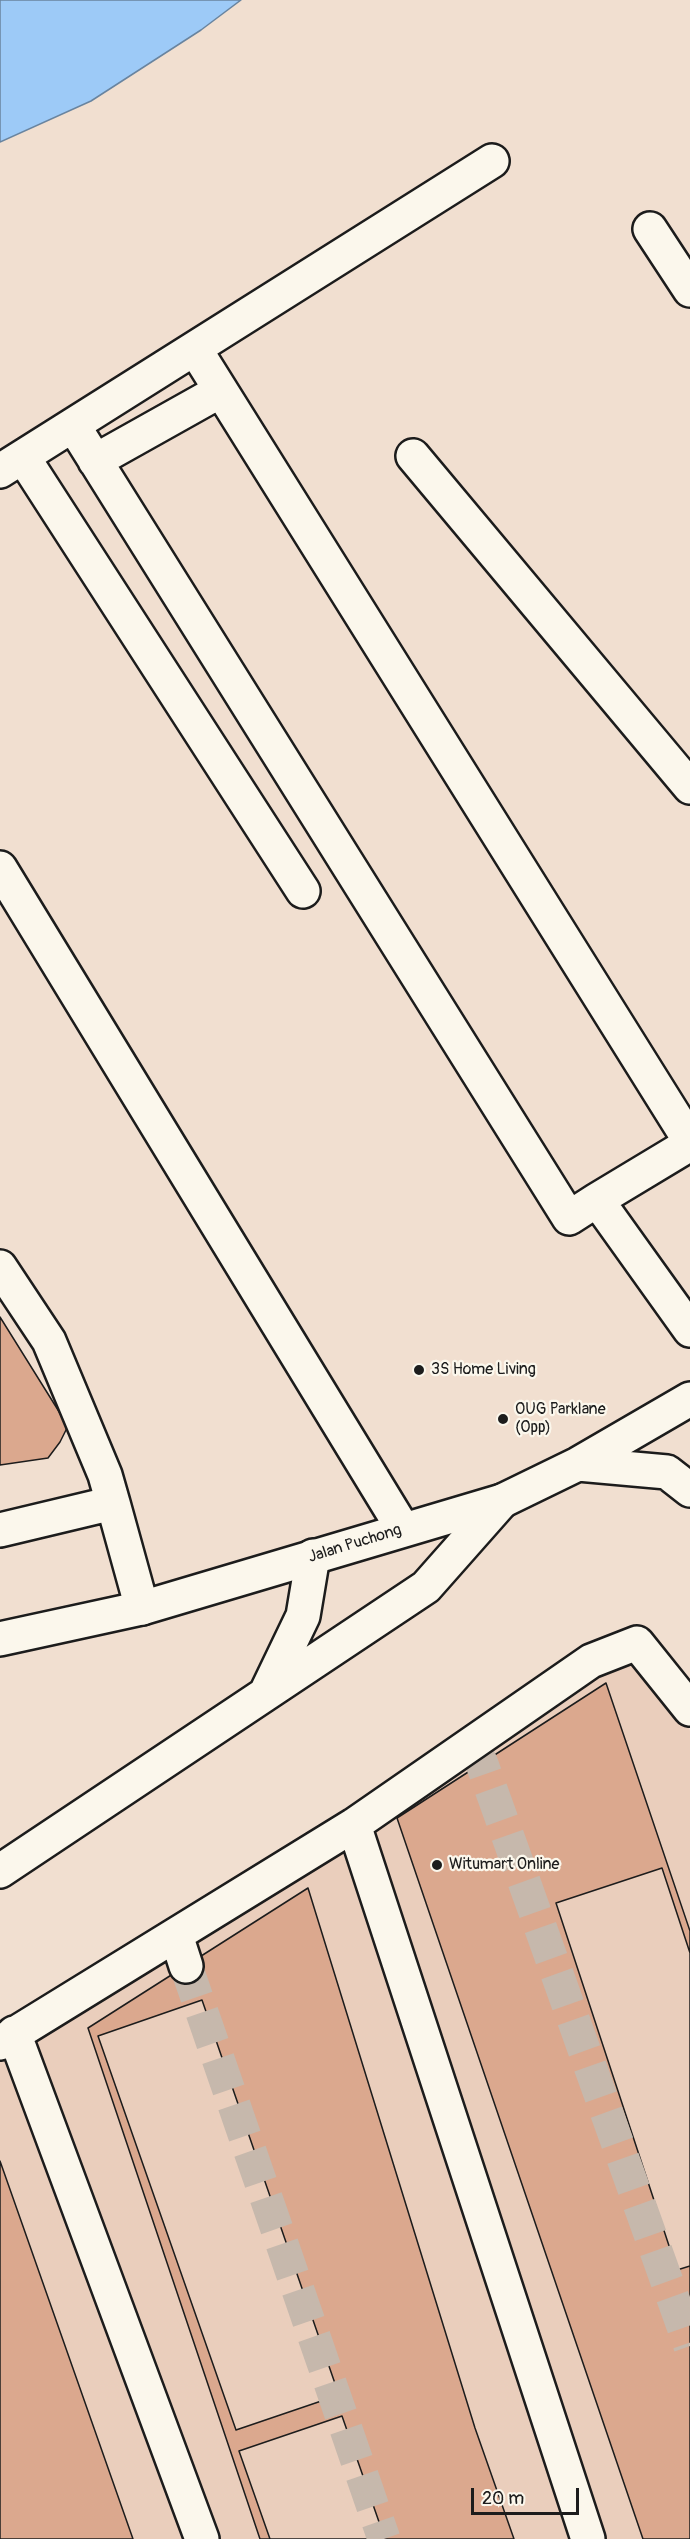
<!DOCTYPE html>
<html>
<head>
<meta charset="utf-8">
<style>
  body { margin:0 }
  #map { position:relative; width:690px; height:2539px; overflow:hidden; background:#f1dfd0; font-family:Pangolin,sans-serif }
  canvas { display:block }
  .scale { position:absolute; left:471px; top:2488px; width:108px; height:27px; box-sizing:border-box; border:3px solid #1c1c1c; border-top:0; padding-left:8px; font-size:18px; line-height:21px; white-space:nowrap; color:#1c1c1c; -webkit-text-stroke:4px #fbf7ec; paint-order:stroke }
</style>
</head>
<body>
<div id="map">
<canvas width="690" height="2539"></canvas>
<div class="scale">20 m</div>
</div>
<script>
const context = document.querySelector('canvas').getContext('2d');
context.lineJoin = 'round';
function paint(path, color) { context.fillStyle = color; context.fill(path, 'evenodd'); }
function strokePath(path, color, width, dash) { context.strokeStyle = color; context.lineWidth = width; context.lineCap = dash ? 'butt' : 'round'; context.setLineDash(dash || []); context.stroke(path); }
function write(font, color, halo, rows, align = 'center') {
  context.font = font + ' Pangolin,sans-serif'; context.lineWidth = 4.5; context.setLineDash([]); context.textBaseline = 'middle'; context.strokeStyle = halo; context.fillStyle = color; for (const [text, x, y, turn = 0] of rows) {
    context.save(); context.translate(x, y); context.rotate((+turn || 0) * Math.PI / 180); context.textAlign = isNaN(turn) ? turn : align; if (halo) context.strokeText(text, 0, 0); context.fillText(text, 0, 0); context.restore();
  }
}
const built = new Path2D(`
  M634,1654L684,1713L690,1731V2539H0V2053L594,1669Z`);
const water = new Path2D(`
  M0,0H241L201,30L91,101L0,142Z`);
const building = new Path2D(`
  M0,1317L68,1426L60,1442L48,1458L0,1465Z
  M606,1683L690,1931V2539H643L397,1818Z
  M662,1868L690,1953V2266L677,2270L556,1903Z
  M308,1888L475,2428L514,2539H260L88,2028Z
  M202,2000L339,2395L236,2430L98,2036Z
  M0,2161L133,2539H0Z
  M342,2416L385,2539H270L239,2451Z`);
const minorTunnel = new Path2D(`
  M472,1744L482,1764L690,2346
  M186,1966L384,2539`);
const minor = new Path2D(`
  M650,229L690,290
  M195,349L690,1141
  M73,425L569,1218L597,1200
  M413,456L690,787
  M23,457L303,891
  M95,461L220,391
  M0,471L492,161
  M0,868L403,1529
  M690,1144L597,1200L690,1330
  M0,1267L49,1341L105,1475L113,1503
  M0,1530L113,1503L142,1608
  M266,1693L303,1616L313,1556
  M354,1825L588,2539
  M0,1871L426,1587L502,1501
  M176,1935L186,1966
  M14,2033L202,2539
  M0,2043L354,1825L591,1661L637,1643L690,1709`);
const major = new Path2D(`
  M578,1464L667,1472L690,1490
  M0,1639L142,1608L502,1501L578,1464L690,1399`);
const markers = [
  [419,1370,6,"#1c1c1c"],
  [503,1419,6,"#1c1c1c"],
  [437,1865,6,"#1c1c1c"]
];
const poiNames = [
  ["3S Home Living",431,1370],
  ["OUG Parklane",515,1410],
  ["(Opp)",515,1428],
  ["Witumart Online",449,1865]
];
const streetNames = [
  ["Jalan Puchong",355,1544,-17]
];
paint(built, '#eacebc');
paint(water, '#9dcaf7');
strokePath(water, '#69849f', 1.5);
paint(building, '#dba88e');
strokePath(building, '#1c1c1c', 1.5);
strokePath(minorTunnel, '#c6b8ac', 33, [33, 16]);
strokePath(minor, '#1c1c1c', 38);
strokePath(major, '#1c1c1c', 38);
strokePath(minor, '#fbf7ec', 33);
strokePath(major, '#fbf7ec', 33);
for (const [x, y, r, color] of markers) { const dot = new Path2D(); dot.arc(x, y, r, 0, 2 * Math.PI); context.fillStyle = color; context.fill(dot); strokePath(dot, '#fbf7ec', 2); }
write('16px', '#1c1c1c', '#fbf7ec', poiNames, 'left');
write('16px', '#1c1c1c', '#fbf7ec', streetNames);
</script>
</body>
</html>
